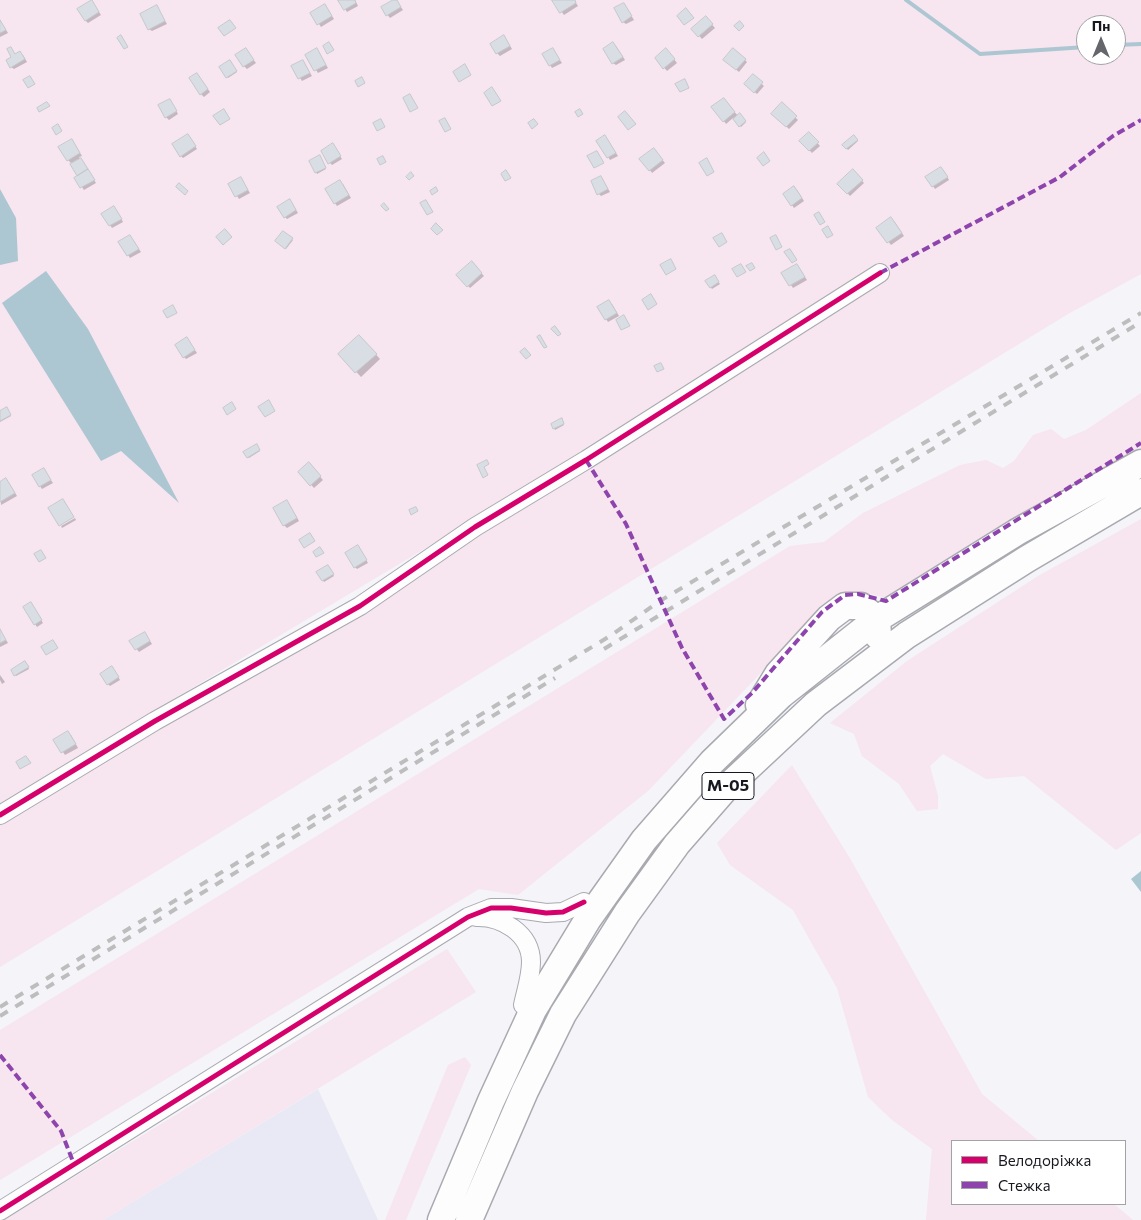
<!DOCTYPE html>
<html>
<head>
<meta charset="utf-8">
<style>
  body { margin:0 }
  #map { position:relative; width:1141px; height:1220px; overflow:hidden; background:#f4f4f9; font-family:Commissioner,sans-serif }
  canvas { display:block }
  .legend { position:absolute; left:951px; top:1140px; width:175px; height:65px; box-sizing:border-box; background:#fff; border:1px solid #a3a3a6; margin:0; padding:6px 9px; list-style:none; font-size:15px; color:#181920 }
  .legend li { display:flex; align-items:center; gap:10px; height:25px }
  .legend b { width:25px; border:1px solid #a3a3a6 }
  .north { position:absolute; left:1076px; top:15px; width:50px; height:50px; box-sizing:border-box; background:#fff; border:1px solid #a3a3a6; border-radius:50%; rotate:0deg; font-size:14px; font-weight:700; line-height:20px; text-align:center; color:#181920 }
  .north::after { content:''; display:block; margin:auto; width:18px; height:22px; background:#65666c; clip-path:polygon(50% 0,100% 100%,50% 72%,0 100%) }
</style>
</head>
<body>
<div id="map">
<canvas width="1141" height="1220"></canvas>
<ul class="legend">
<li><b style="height:6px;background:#d6006c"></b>Велодоріжка</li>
<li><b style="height:6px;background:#8e44ad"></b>Стежка</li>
</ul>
<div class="north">Пн</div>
</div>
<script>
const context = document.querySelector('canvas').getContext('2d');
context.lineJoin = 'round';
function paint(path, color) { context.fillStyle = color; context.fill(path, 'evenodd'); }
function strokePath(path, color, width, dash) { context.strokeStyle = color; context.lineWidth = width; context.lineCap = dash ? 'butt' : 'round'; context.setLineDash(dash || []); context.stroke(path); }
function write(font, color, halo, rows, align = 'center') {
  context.font = font + ' Commissioner,sans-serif'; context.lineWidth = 4; context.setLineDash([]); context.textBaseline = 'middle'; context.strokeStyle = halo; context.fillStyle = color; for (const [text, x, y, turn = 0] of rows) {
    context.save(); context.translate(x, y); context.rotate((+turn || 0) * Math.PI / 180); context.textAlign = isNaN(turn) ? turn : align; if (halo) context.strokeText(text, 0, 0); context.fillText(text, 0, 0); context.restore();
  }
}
const built = new Path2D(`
  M318,1089L378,1220H103Z`);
const green = new Path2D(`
  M0,0H1141V274L1068,314L0,967V815L932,245L0,803ZM1086,25H1116V55H1086Z
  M1141,393V447L1034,509L889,599C855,590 853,586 823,608L648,791L518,895L479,889L0,1180V1030L790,546L824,542L863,513L960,465L986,460L1003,468L1014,461L1033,435L1051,429L1064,439L1086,430Z
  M1141,519V833L1116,850L1024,776L986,779L943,754L930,766L938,796V809L917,811L899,784L862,756L854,734L830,723L907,661L1038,576Z
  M792,765L851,860L982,1094L1039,1141H952V1204H1114L1133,1220H926L932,1149L892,1120L868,1097L837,988L793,910L730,865L717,843Z
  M447,949L476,992L103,1220H4Z
  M465,1057L471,1065L406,1220H385L448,1065Z`);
const water = new Path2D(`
  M0,189L16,218L18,261L0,265Z
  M46,271L88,329L179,503L121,451L101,461L2,303Z
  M1141,871V892L1131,879Z`);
const shadow = new Path2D(`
  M339,0H355L358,6L347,12Z
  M396,0L403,10L390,18L382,8Z
  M574,0L578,6L564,15L554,1Z
  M94,4L101,15L88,23L85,20Z
  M624,4L634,20L626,24L623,22Z
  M156,6L167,24L152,31L149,29Z
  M327,8L334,19L321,27L312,13Z
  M706,18L715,28L702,39L693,29Z
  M0,20L8,33L0,37Z
  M506,39L512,49L500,56L497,53Z
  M616,46L625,60L616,65L613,63Z
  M246,50L256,63L247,69L244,66Z
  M553,50L562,63L552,68L544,55Z
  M319,53L328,68L318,73L307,56Z
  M669,53L677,63L667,71L656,58Z
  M23,55L27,62L14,69L11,67Z
  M745,60L747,62L739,72L728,63Z
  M303,61L312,76L302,81L293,67Z
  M230,62L237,72L228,78L221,68Z
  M197,74L210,92L204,97L201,94Z
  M753,76L764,86L757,94L745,84Z
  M726,102L738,116L740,114L746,122L741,127L733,118L726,124L724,121Z
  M172,103L178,114L169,120L166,117Z
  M782,104L798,120L789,129L773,114Z
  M809,133L820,146L812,153L801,141Z
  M854,136L858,141L848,150L844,145Z
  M190,138L197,149L183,158L181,156Z
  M607,139L618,156L610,160L598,141Z
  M74,143L82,156L79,157L96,183L84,190L76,178L79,177L72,164L68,160Z
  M335,148L342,159L332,165L330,163Z
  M656,152L665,163L652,173L650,170Z
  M320,158L326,169L317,174L311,161Z
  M853,171L864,183L850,196L839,184Z
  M944,171L949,180L935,189L933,186Z
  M601,177L610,192L601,196L599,194Z
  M243,182L250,193L239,199L230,185Z
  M343,184L351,198L337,206L335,203Z
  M797,190L804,201L794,208L792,205Z
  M292,203L298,213L287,219L285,217Z
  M117,211L123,222L112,228L110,225Z
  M894,221L904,236L891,245L878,228Z
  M283,232L293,240L286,249L277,241Z
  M130,236L141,252L130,258L120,242Z
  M472,263L484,276L470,288L458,275Z
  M799,268L807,280L793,288L783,273Z
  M714,276L720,284L712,289L707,281Z
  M612,304L619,316L608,322L599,308Z
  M187,339L197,353L186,359L184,357Z
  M364,341L380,359L361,377L340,354Z
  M7,410L11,416L0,422V413Z
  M562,421L564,425L555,430L552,424Z
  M257,447L260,451L249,458L248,457Z
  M309,464L323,480L314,488L300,472Z
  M44,470L53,483L42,489L40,486Z
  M0,483H9L17,496L1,505Z
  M289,504L299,521L287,528L284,525Z
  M75,518L76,520L62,528L61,526Z
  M360,549L368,563L357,569L355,567Z
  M329,567L334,576L324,582L318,572Z
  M33,607L43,623L37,627L35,624Z
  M0,630L8,643L0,647Z
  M147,636L152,644L139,652L131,641Z
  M26,664L29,669L16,676L12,670Z
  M115,671L120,680L110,686L108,684Z
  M0,675L5,682L2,684L0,680Z
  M71,735L78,748L65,755L55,740Z`);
const stream = new Path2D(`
  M906,0L980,54L1086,47
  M1116,45L1141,44`);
const building = new Path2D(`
  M92,0L99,12L85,21L77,9Z
  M338,0H355L356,3L344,10Z
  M393,0H397L401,7L386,16L381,7Z
  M552,0H575L576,3L560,13Z
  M624,3L632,16L622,23L614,8Z
  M325,4L332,16L317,25L310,13Z
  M157,5L165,21L148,30L140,14Z
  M686,8L694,18L684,25L677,16Z
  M706,16L713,24L698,37L691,29Z
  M0,20L6,30L0,33Z
  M230,20L236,28L224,36L218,28Z
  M740,21L744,26L739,31L734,26Z
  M121,35L128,47L124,49L117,38Z
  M504,35L510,46L496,54L490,44Z
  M329,42L334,50L327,54L323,46Z
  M613,42L623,57L612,64L603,49Z
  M11,47L15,54L20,51L25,59L10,68L6,60L11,57L7,49Z
  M246,48L254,60L243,67L235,55Z
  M317,48L326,65L314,71L305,55Z
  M553,48L560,60L549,66L542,54Z
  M666,48L675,59L663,69L655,58Z
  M733,48L746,59L736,70L723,60Z
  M230,60L237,71L226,78L219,67Z
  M303,60L310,73L298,79L291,66Z
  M465,64L471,75L459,82L453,72Z
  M197,73L208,89L200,95L189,78Z
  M753,74L763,82L754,93L744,84Z
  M30,76L35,84L28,88L23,80Z
  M362,77L365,83L358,87L355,81Z
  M685,79L689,88L680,92L675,84Z
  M492,87L501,101L492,106L484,93Z
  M410,94L418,108L410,112L403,98Z
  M724,98L735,112L723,122L711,107Z
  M170,99L177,111L165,118L158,105Z
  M47,102L50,106L39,112L37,108Z
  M782,102L797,116L786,127L771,114Z
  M224,109L230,119L220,125L213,116Z
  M580,109L583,114L578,117L575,112Z
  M625,111L636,124L628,130L618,117Z
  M740,113L746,121L739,127L733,119Z
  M445,118L451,129L445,132L439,121Z
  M381,119L385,127L377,131L373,123Z
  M534,119L538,124L532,129L528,123Z
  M58,124L62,131L56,135L52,128Z
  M809,132L819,142L809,151L799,141Z
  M188,134L196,146L180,157L172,144Z
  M605,135L616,153L607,158L596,141Z
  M854,135L858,140L846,149L842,145Z
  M72,139L80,153L67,161L58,147Z
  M333,143L341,156L328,164L321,151Z
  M654,148L663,160L649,171L639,159Z
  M597,151L604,163L594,168L587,156Z
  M764,152L770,161L763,166L757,158Z
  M320,155L326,168L315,173L309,161Z
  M383,156L386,162L380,165L377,159Z
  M81,158L88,169L77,176L70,164Z
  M707,158L714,172L707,176L699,163Z
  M941,167L948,177L932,187L925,177Z
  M88,169L95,180L80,188L74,178Z
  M853,169L863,180L847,194L837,184Z
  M506,170L511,178L505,181L501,174Z
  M411,172L414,176L409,180L406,177Z
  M601,176L608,189L597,195L591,181Z
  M241,177L248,190L235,197L228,184Z
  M340,180L349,195L334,204L325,189Z
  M179,183L188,191L185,195L176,187Z
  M794,186L802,198L791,206L783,194Z
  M436,187L438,191L432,195L430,191Z
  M290,199L296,210L284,218L277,207Z
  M426,200L433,212L427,215L420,203Z
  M384,203L389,209L386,211L381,206Z
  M114,206L122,219L109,226L101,214Z
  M819,212L825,222L820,225L814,215Z
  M891,217L902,233L887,243L876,228Z
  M436,223L443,230L437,235L431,229Z
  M828,226L833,235L827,238L822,230Z
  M225,229L232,237L223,245L216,237Z
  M283,231L293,238L285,249L275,241Z
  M722,233L727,242L719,247L713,238Z
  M130,235L139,249L127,256L118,242Z
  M776,235L782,247L776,250L770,238Z
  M790,249L797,260L792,263L784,252Z
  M671,259L676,269L666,275L660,265Z
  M472,261L482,273L467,287L456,275Z
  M752,263L755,268L750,271L746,266Z
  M741,264L746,272L737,277L732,269Z
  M797,264L805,277L789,286L781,273Z
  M715,275L719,282L710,288L705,281Z
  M651,294L657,304L648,310L642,300Z
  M609,300L617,313L605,320L597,307Z
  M173,305L177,313L167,318L163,311Z
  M624,315L630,326L621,330L616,320Z
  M555,326L561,334L558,336L551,329Z
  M359,335L377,354L355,373L338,354Z
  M540,335L547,347L544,348L537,337Z
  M187,337L195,350L183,358L175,345Z
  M525,348L531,355L526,359L520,352Z
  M661,363L664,369L657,372L654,366Z
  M269,400L275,411L265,417L258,407Z
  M232,402L236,409L227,415L223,408Z
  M7,407L11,415L0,421V411Z
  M562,418L564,424L553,429L551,424Z
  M257,444L260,450L247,458L243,452Z
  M487,460L489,464L484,467L488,475L483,478L477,465Z
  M309,462L321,476L310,486L298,472Z
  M44,468L51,480L39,487L32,475Z
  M6,478L15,493L0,502V482Z
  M63,499L74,517L59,526L48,508Z
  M287,500L297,518L283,526L273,508Z
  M416,507L418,511L411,515L409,510Z
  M310,533L315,541L304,548L299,540Z
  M358,545L367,560L354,568L345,553Z
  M320,547L324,553L316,557L313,552Z
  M41,550L46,558L39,562L34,554Z
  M328,565L334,574L322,581L316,572Z
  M31,602L42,620L34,625L23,607Z
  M0,629L6,640L0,643Z
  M145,632L150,641L135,650L129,641Z
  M53,640L58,648L46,655L41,647Z
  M25,661L29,667L14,676L11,670Z
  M112,666L119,677L107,685L100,674Z
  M68,731L76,744L61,753L53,740Z
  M26,756L31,763L20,769L16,762Z`);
const minor = new Path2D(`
  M0,815L155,721L360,606L475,527L586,460L880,273
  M476,917C501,916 531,933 531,962C531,976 526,991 523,1005
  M0,1211L468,917L491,908H511L546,913L563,912L584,902`);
const highway = new Path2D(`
  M759,705L778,674L829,618L845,606H861L877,619L878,636
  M441,1220L491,1101L533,1010L588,919L644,840L712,762L781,695L877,619L1017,532L1141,463
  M469,1220L525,1091L563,1014L627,913L677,844L725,789L816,704L907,635L1027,559L1141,492`);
const rail = new Path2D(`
  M604,649L1141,322
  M0,1007L610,636L660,601L1141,313
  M0,1016L555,678`);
const quiet = new Path2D(`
  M880,273L1060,177L1113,136L1141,120
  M586,460L626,524L682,648L724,719L752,693L822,612L845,595L858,594L886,601L1141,443
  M0,1055L61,1131L74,1164`);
const cycleway = new Path2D(`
  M0,815L155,721L360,606L475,527L586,460L880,273
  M0,1211L468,917L491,908H511L546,913L563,912L584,902`);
const shields = [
  [728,786,52]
];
const shieldNames = [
  ["М-05",728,786]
];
paint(built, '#e9e9f6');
paint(green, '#f7e5ef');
paint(water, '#acc7d1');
paint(shadow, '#0003');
strokePath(stream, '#acc7d1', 4);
paint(building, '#d9dee5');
strokePath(building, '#c5c9ce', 1);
strokePath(minor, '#a9aab0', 20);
strokePath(highway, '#a9aab0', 29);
strokePath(minor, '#fdfdfe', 18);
strokePath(highway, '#fdfdfe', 26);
strokePath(rail, '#bdbdbe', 4, [9, 9]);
strokePath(quiet, '#8e44ad', 4, [8, 4]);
strokePath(cycleway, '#d6006c', 5);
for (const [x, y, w] of shields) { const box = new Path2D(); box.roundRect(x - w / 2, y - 13.5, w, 27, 4); context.fillStyle = '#fff'; context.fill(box); strokePath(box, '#181920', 1); }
write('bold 16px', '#181920', null, shieldNames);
</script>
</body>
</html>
